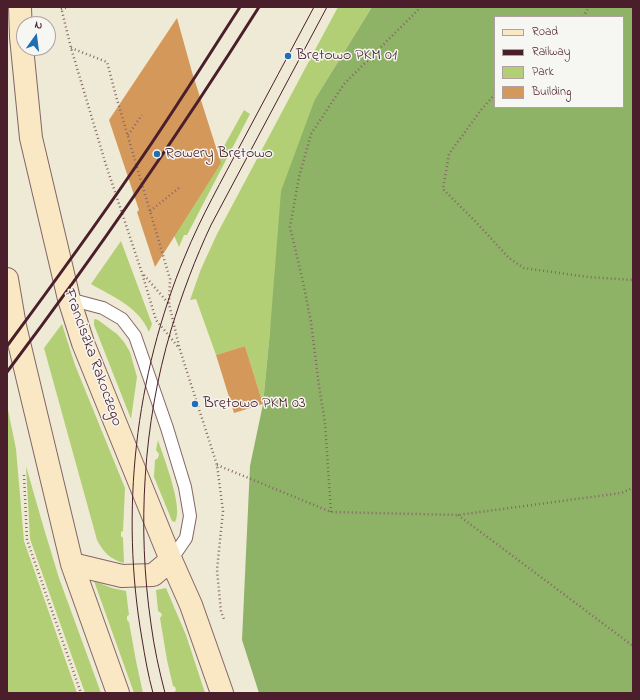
<!DOCTYPE html>
<html>
<head>
<meta charset="utf-8">
<style>
  body { margin:0 }
  #map { position:relative; width:640px; height:700px; overflow:hidden; background:#efead5; font-family:"Indie Flower",sans-serif }
  canvas { display:block }
  .frame { position:absolute; inset:0; border:8px solid #4a1f2b; pointer-events:none }
  .legend { position:absolute; left:494px; top:16px; width:130px; height:92px; box-sizing:border-box; background:#f6f6f2; border:1px solid #b1a0a2; margin:0; padding:5px 7px; list-style:none; font-size:12px; color:#4a1f2b }
  .legend li { display:flex; align-items:center; gap:8px; height:20px }
  .legend b { width:20px; border:1px solid #b1a0a2 }
  .north { position:absolute; left:16px; top:16px; width:40px; height:40px; box-sizing:border-box; background:#f6f6f2; border:1px solid #b1a0a2; border-radius:50%; rotate:14deg; font-size:11px; font-weight:700; line-height:16px; text-align:center; color:#4a1f2b }
  .north::after { content:''; display:block; margin:auto; width:14px; height:18px; background:#1f6fb2; clip-path:polygon(50% 0,100% 100%,50% 72%,0 100%) }
</style>
</head>
<body>
<div id="map">
<canvas width="640" height="700"></canvas>
<div class="frame"></div>
<ul class="legend">
<li><b style="height:5px;background:#fae7c3"></b>Road</li>
<li><b style="height:5px;background:#4a1f2b"></b>Railway</li>
<li><b style="height:11px;background:#b3cf75"></b>Park</li>
<li><b style="height:11px;background:#d5985b"></b>Building</li>
</ul>
<div class="north">N</div>
</div>
<script>
const context = document.querySelector('canvas').getContext('2d');
context.lineJoin = 'round';
function paint(path, color) { context.fillStyle = color; context.fill(path, 'evenodd'); }
function strokePath(path, color, width, dash) { context.strokeStyle = color; context.lineWidth = width; context.lineCap = dash ? 'butt' : 'round'; context.setLineDash(dash || []); context.stroke(path); }
function write(font, color, halo, rows, align = 'center') {
  context.font = font + ' "Indie Flower",sans-serif'; context.lineWidth = 3; context.setLineDash([]); context.textBaseline = 'middle'; context.strokeStyle = halo; context.fillStyle = color; for (const [text, x, y, turn = 0] of rows) {
    context.save(); context.translate(x, y); context.rotate((+turn || 0) * Math.PI / 180); context.textAlign = isNaN(turn) ? turn : align; if (halo) context.strokeText(text, 0, 0); context.fillText(text, 0, 0); context.restore();
  }
}
const green = new Path2D(`
  M338,7H372L315,99L270,331L263,404L245,346L216,355L196,299L190,300L201,269L217,234L316,48Z
  M244,110L250,114L187,235H184L179,247L170,226L218,157Z
  M121,241L152,324L149,332C139,307 113,297 91,284Z
  M95,319L98,320L117,334L124,342L130,352L137,377L131,419L94,325V320Z
  M62,324L75,365L125,488L123,531L121,532V536L123,538L124,563C111,560 103,552 97,540L44,348Z
  M7,405L16,449L24,541L77,693H7Z
  M158,440C163,456 184,508 175,522L172,521L154,477L155,460L158,458L159,454L156,450Z
  M26,466L42,522L59,578L101,693H85L30,539Z
  M94,581L112,588L126,591L129,615L127,616V620L129,622L136,661L143,693H134Z
  M166,588L186,635L205,693H174L176,690L175,687L173,686L167,660L160,618L162,615L161,613L158,611L156,590Z`);
const forest = new Path2D(`
  M372,7H633V693H259L242,640L250,466L263,404L270,331L281,191L315,99ZM495,17H623V107H495Z`);
const building = new Path2D(`
  M177,18L192,72L221,163L155,267L137,212L139,210L109,120Z
  M245,346L263,404L234,413L216,355Z`);
const path = new Path2D(`
  M61,7L71,48L106,165L142,273L156,320L179,348
  M61,9L69,7
  M583,17L589,7
  M71,48L107,62L116,96L170,279L169,304L180,350L217,465L223,511L217,570L221,612L224,619
  M495,94L481,110L449,154L443,189L475,221L509,258L524,268L588,277L633,280
  M128,135L142,115
  M150,211L179,188
  M144,275L169,304
  M217,465L331,512L458,515L621,493L633,488
  M24,475L27,540L81,693
  M331,512L325,423L319,386L311,322L303,282L290,227L299,177L311,134L344,84L421,7
  M458,515L633,646`);
const service = new Path2D(`
  M69,299L103,308L122,319L135,336L167,428L185,487L190,516L186,538L171,560`);
const secondary = new Path2D(`
  M20,7L21,37L31,138L69,299L83,343L171,560L191,605L222,693
  M7,279L15,326L72,564L118,693
  M72,564L122,576L153,575L171,560`);
const tram = new Path2D(`
  M153,693C148,675 145,657 142,639C120,512 135,376 185,256C201,217 222,180 242,142C266,97 290,52 314,7
  M165,693C159,670 154,647 151,624C137,528 143,424 171,330C182,294 195,259 211,225L327,7`);
const rail = new Path2D(`
  M7,346C50,288 93,229 134,169C171,116 205,61 240,7
  M7,372C96,254 180,132 259,7`);
const markers = [
  [288,56,4,"#1f6fb2"],
  [157,154,4,"#1f6fb2"],
  [195,404,4,"#1f6fb2"]
];
const poiNames = [
  ["Brętowo PKM 01",296,56],
  ["Rowery Brętowo",165,154],
  ["Brętowo PKM 03",203,404]
];
const streetNames = [
  ["Franciszka Rakoczego",92,358,70]
];
paint(green, '#b3cf75');
paint(forest, '#8eb266');
paint(building, '#d5985b');
strokePath(service, '#846666', 14);
strokePath(secondary, '#846666', 24);
strokePath(path, '#846666', 2.5, [1, 3]);
strokePath(service, '#fff', 12);
strokePath(secondary, '#fae7c3', 22);
strokePath(tram, '#4a1f2b', 1);
strokePath(rail, '#4a1f2b', 3);
for (const [x, y, r, color] of markers) { const dot = new Path2D(); dot.arc(x, y, r, 0, 2 * Math.PI); context.fillStyle = color; context.fill(dot); strokePath(dot, '#f6f6f2', 1.5); }
write('16px', '#4a1f2b', '#f6f6f2', poiNames, 'left');
write('16px', '#4a1f2b', '#f6f6f2', streetNames);
</script>
</body>
</html>
